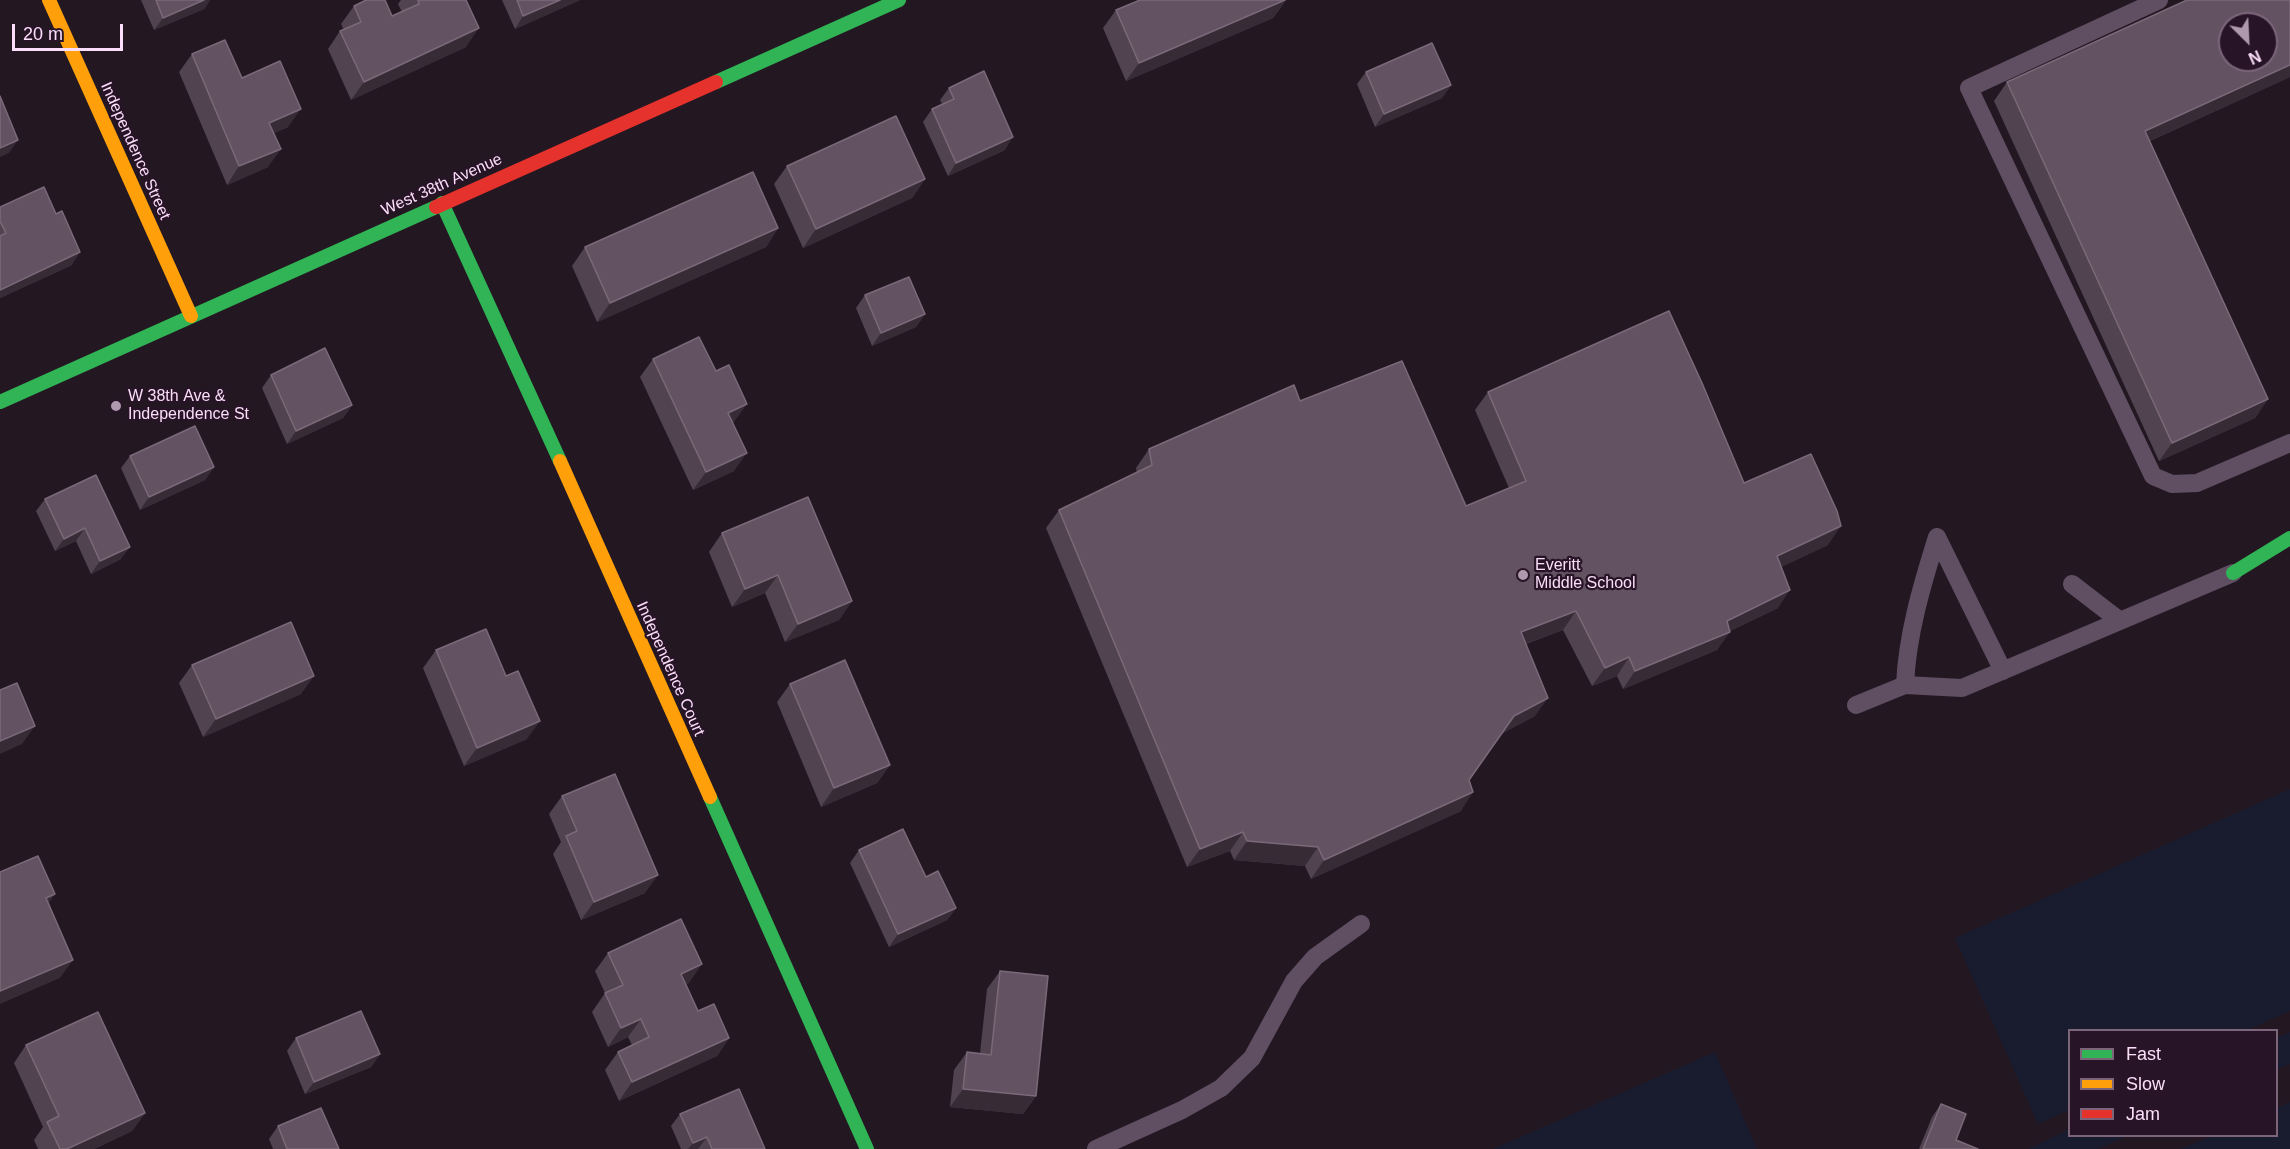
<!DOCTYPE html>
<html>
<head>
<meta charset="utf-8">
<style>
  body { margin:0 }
  #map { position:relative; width:2290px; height:1149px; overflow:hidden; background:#231822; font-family:Helvetica,sans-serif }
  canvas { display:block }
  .legend { position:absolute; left:2068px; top:1029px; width:210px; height:108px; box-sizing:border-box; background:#271426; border:2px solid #7c657b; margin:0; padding:8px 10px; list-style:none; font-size:18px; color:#fbdefa }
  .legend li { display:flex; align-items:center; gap:12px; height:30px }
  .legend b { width:30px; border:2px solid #7c657b }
  .north { position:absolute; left:2218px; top:12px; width:60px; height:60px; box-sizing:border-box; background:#271426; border:2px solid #7c657b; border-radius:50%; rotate:156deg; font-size:16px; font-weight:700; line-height:24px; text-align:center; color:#fbdefa }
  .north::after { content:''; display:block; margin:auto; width:21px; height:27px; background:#af99ae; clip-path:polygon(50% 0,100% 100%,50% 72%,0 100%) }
  .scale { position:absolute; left:12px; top:24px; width:111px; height:27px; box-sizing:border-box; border:3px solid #fbdefa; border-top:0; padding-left:8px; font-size:18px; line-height:21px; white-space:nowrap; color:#fbdefa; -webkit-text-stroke:4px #271426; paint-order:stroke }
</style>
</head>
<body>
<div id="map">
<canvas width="2290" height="1149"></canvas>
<ul class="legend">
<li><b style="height:8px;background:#30b455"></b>Fast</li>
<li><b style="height:8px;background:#ff9f0a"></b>Slow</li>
<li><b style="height:8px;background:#e5322d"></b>Jam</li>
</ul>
<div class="north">N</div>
<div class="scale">20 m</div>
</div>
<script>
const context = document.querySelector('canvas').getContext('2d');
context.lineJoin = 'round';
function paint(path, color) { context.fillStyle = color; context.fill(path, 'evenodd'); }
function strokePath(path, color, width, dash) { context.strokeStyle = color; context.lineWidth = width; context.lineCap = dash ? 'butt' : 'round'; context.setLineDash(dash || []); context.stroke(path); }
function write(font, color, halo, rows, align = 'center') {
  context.font = font + ' Helvetica,sans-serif'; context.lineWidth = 4.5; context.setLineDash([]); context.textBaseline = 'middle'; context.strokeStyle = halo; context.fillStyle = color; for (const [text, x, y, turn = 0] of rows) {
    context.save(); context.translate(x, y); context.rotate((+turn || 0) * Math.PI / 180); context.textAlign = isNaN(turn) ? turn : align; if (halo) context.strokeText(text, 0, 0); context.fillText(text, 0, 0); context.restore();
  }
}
const green = new Path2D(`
  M2290,789V1011L2247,1030H2070L2069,1110L2038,1124L1955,938Z
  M2290,1032V1064L2277,1070V1038Z
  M1715,1052L1757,1149H1493Z
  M2290,1102V1149H2180L2212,1136H2276L2277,1108Z
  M2069,1129L2070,1136H2128L2097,1149H2028Z`);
const lane = new Path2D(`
  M2159,0L1969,88L2153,476L2172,484L2197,483L2290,443
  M1937,537L2003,671
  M2072,584L2120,621
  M1905,685C1907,635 1922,585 1937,537
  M1856,705L1905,685L1962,688L2233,573
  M1096,1149L1182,1110L1221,1088L1252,1058L1294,981L1315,957L1361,924`);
const fast = new Path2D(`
  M716,82L899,0
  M442,203L560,461
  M0,402L436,207
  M2233,573L2290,538
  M710,797L867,1149`);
const slow = new Path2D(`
  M49,0L191,316
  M560,461L710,797`);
const jam = new Path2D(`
  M436,207L716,82`);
const wall = new Path2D(`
  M141,0H210L204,9L154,30Z
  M401,0H466V47L351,100L328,49L340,31L344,30L341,24L354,6L392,16L402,12L398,4Z
  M502,0H580L515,29Z
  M1286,0L1273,18L1126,81L1103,28L1116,10Z
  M2290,0V77L2150,141L2268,399L2255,418L2159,461L1994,101L2007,82Z
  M192,54L242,78L288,127L274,133L268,167L227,185L179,72Z
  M1366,72L1451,85L1442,98L1375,127L1357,84Z
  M949,88L1005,150L948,176L923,122L932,109L942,104L940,100Z
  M787,166L925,179L912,198L803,248L774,184Z
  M0,207L56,214L72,265L0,298Z
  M778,228L766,247L597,322L572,266L585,247Z
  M865,295L925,314L916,327L872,346L856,308Z
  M653,359L734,422L733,423L734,471L693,490L640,377Z
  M271,375L352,405L343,418L287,444L262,388Z
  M1488,392L1744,483L1828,545L1781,567L1778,608L1730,631L1717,650L1623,689L1617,676L1592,686L1563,630L1526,644L1535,716L1501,734L1469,780L1461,811L1311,879L1305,866L1234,860L1230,851L1187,867L1046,528L1059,510L1137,473L1136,468L1149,449L1300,401L1466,506L1509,488L1475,410Z
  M130,456L214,467L205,480L140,510L121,468Z
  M96,475L121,559L91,574L76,541L55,551L36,511L45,499Z
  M722,533L852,601L839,620L785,642L765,593L732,607L709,552Z
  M436,650L506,676L527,739L464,766L423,668Z
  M192,665L301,694L203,737L179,683Z
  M790,684L890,765L877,783L821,807L777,702Z
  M562,796L645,893L581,920L553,854L561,842L549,814Z
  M859,850L956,908L947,920L889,947L850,863Z
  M608,953L689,983L686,984L698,1011L729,1038L717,1056L619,1101L605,1070L618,1052L632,1045L628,1037L608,1047L592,1012L605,993L595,971Z
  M1000,971L1036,1096L1023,1114L950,1107L954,1070L967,1052L980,1053L987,989Z
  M296,1038L380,1054L371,1067L305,1094L287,1051Z
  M26,1045L145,1113L132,1131L94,1149H38L34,1140L43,1127L14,1063Z
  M1941,1104L1956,1140L1978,1149H1919L1932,1117Z
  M680,1114L765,1149H681L671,1126Z
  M278,1126L339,1149H273L269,1139Z`);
const shadedWall = new Path2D(`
  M204,0H210L204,9L154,30L163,18Z
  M560,0H580L515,29L523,16Z
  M1286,0L1273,18L1126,81L1139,63Z
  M479,28L466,47L351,100L364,82Z
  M2290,65V77L2132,149L2145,131Z
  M1451,85L1442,98L1375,127L1384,114Z
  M301,109L288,127L256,141L269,123Z
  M1013,137L1005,150L948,176L956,163Z
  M18,140L9,153L0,157V148Z
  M281,149L268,167L227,185L239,166Z
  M925,179L912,198L803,248L816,229Z
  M778,228L766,247L597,322L610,303Z
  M80,252L72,265L0,298V290Z
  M925,314L916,327L872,346L881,333Z
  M2268,399L2255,418L2159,461L2172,443Z
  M747,404L734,422L715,431L728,413Z
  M352,405L343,418L287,444L296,431Z
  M747,453L734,471L693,490L706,472Z
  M214,467L205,480L140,510L149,497Z
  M1841,526L1828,545L1764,575L1777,556Z
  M85,528L76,541L55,551L64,539Z
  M130,547L121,559L91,574L100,561Z
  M778,575L765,593L732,607L745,589Z
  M1790,590L1778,608L1718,637L1730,632L1717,650L1623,689L1635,671L1727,621Z
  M852,601L839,620L785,642L798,624Z
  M1576,611L1563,630L1509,650L1521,632Z
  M1629,657L1617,676L1592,686L1605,668Z
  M314,676L301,694L203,737L216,719Z
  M1548,698L1535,716L1501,734L1514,716Z
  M540,721L527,739L464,766L477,748Z
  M35,726L22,744L0,754V741Z
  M890,765L877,783L821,807L834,788Z
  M1473,792L1461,811L1311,879L1324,860Z
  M1243,832L1230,851L1187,867L1200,849Z
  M1247,841L1318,847L1305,866L1234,860Z
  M658,875L645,893L581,920L594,902Z
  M55,894L42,913L46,898Z
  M956,908L947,920L889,947L898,934Z
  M73,960L60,978L0,1004V991Z
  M702,964L689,983L668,992L681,974Z
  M641,1019L628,1037L608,1047L621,1028Z
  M729,1038L717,1056L619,1101L632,1082Z
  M380,1054L371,1067L305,1094L314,1082Z
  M963,1089L1036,1096L1023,1114L950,1107Z
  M145,1113L132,1131L94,1149H67Z
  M707,1137L698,1149H688L693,1143Z`);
const building = new Path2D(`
  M156,0H204L163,18Z
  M366,0H385L392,16L419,4L418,0H466L479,28L364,82L340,31L361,22L354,6Z
  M517,0H560L523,16Z
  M1140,0H1285L1139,63L1116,10Z
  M2187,0H2290V65L2145,131L2268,399L2172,443L2007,82ZM2230,24H2266V60H2230Z
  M225,40L242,78L280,61L301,109L269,123L281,149L239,166L192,54Z
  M1432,43L1451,85L1384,114L1366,72Z
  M984,71L1013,137L956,163L932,109L954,99L949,88Z
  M0,96L18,140L0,148Z
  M896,116L925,179L816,229L787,166Z
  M753,172L778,228L610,303L585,247Z
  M44,187L56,214L62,211L80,252L0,290V236L6,233L0,221V207Z
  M909,277L925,314L881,333L865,295Z
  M1669,311L1702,383L1744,483L1811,454L1837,511L1841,526L1777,556L1790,590L1727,621L1730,632L1635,671L1629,657L1605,668L1576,611L1521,632L1548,698L1514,716L1469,780L1473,792L1324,860L1318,847L1247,841L1243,832L1200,849L1059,510L1152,465L1149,449L1294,385L1300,401L1402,361L1466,506L1526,481L1488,392Z
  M699,337L716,371L729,365L747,404L728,413L747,453L706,472L653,359Z
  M325,348L352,405L296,431L271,375Z
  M195,426L214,467L149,497L130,456Z
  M96,475L130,547L100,561L85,528L64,539L45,499Z
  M808,497L852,601L798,624L778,575L745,589L722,533Z
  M291,622L314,676L216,719L192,665Z
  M486,629L506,676L518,671L540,721L477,748L436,650Z
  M845,660L890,765L834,788L790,684Z
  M17,683L35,726L0,741V690Z
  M615,774L658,875L594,902L566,836L577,831L562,796Z
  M903,829L926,877L938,871L956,908L898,934L859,850Z
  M38,856L55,894L46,898L73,960L0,991V872Z
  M681,919L702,964L681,974L698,1011L714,1004L729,1038L632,1082L618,1052L649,1037L641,1019L621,1028L605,993L623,985L608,953Z
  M1000,971L1048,976L1036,1096L963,1089L967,1052L991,1055Z
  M361,1011L380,1054L314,1082L296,1038Z
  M98,1012L145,1113L67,1149H60L47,1122L59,1116L26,1045Z
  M739,1089L765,1149H712L707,1137L693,1143L680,1114Z
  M1941,1104L1966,1114L1956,1140L1978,1149H1923Z
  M321,1108L339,1149H287L278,1126Z`);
const markers = [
  [116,406,6,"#af99ae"],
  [1523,575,6,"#af99ae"]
];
const streetNames = [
  ["Independence Street",135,151,66],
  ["West 38th Avenue",442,185,-24],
  ["Independence Court",670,669,66]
];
const poiNames = [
  ["W 38th Ave &",128,397],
  ["Independence St",128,415],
  ["Everitt",1535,566],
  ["Middle School",1535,584]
];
paint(green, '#191b2e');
strokePath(lane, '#604e62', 18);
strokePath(fast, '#30b455', 14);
strokePath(slow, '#ff9f0a', 14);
strokePath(jam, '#e5322d', 14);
paint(wall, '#514350');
paint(shadedWall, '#372b36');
paint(building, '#635362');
strokePath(building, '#7b697a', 1.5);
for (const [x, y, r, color] of markers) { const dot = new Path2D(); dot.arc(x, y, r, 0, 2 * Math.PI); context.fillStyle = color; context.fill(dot); strokePath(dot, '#271426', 2); }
write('16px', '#fbdefa', '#271426', streetNames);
write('16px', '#fbdefa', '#271426', poiNames, 'left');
</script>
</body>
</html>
